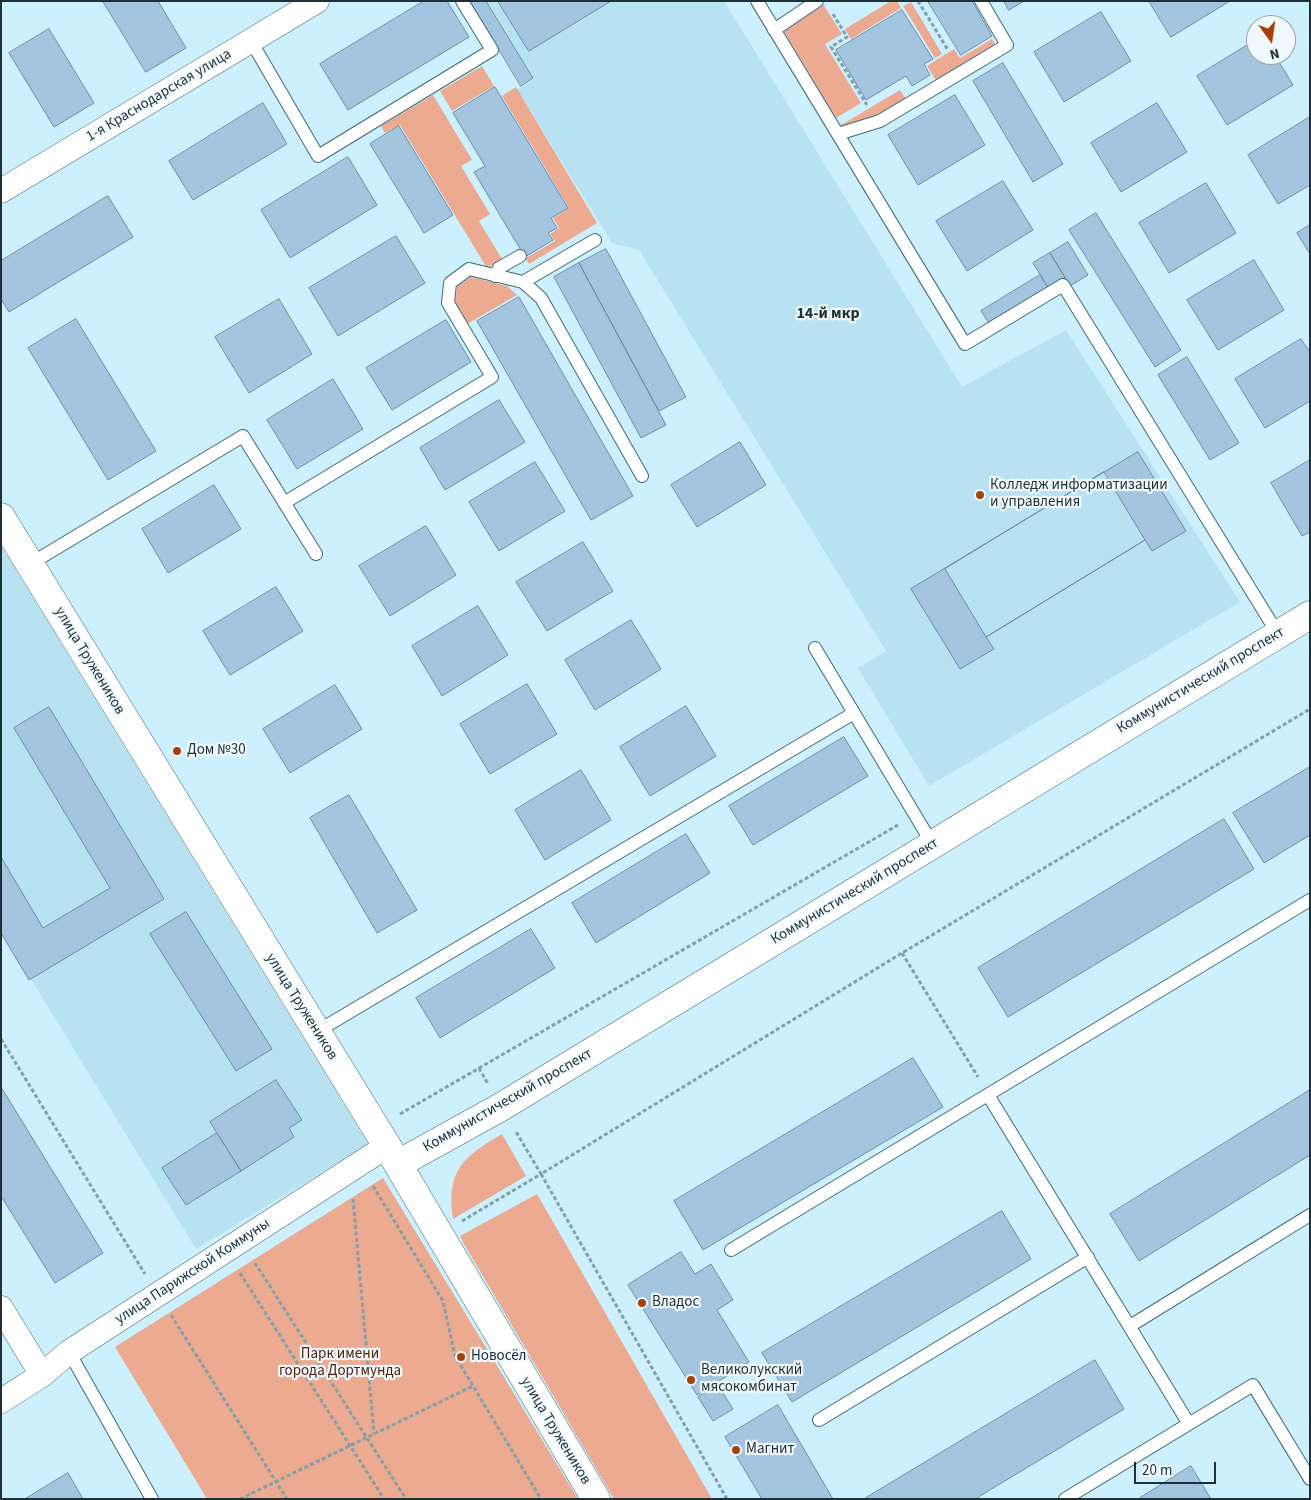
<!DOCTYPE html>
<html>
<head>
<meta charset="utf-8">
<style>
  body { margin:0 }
  #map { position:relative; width:1311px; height:1500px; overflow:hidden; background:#ccf0fe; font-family:"Source Sans 3",sans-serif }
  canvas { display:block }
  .frame { position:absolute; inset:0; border:2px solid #1f3137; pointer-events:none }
  .north { position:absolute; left:1246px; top:15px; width:50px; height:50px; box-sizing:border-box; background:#f0f8fc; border:1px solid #9ca8ad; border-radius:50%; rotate:166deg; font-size:14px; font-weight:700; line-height:20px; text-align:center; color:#1f3137 }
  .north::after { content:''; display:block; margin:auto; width:18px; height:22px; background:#a5420b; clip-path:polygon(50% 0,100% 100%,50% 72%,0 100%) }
  .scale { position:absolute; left:1134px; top:1462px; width:82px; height:22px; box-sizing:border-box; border:2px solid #1f3137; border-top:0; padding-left:6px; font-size:15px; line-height:18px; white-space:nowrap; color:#1f3137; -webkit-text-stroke:4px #f0f8fc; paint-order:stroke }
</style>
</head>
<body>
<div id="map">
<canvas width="1311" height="1500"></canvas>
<div class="frame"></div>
<div class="north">N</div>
<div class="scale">20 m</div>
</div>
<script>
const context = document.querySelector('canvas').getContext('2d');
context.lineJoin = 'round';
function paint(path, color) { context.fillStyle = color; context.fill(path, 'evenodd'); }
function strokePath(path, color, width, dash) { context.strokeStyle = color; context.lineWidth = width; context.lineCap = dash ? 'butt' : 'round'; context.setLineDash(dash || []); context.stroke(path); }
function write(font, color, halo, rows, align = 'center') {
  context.font = font + ' "Source Sans 3",sans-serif'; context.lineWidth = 4.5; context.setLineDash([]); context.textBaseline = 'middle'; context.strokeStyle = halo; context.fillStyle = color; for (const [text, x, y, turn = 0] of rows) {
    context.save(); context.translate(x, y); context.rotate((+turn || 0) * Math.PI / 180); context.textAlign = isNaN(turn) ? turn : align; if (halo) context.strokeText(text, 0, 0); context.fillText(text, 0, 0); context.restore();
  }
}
const built = new Path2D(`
  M487,1H724L962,387L1066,330L1240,602L929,786L858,668L886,651L639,250L612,243L517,89L534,79Z
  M1,545L368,1144L196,1249L1,930Z`);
const green = new Path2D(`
  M891,1H897L901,8L851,39L845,29Z
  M911,2L942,54L935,58L903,6Z
  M823,4L842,34L825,44L861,103L836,118L783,30Z
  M992,39L996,46L937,82L927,66L954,49L960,58Z
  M482,66L494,86L452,111L440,91Z
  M516,87L597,223L529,264L526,258L555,241L550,234L559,228L553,218L569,208L502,96Z
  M900,90L907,100L879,117L842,128L841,125Z
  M433,95L472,160L461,166L490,214L479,221L502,259L487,268L400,125L385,133L381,126Z
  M471,277L507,286L517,295L467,324L455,303L457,287Z
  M502,1134L526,1176L453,1219C446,1170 463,1157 502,1134Z
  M383,1178L578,1499H207L115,1347Z
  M537,1194L712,1499H614L464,1244L460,1236Z`);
const building = new Path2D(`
  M103,1H158L186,48L146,72Z
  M424,1H447L469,37L348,110L320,64Z
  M470,1H486L533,78L521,86Z
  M498,1H611L529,51Z
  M928,1H972L992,36L961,55Z
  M1004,1H1024L1009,10Z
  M1149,1H1230L1171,37Z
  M902,10L933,59L924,64L930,75L912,86L906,76L866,100L836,50Z
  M1101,12L1131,61L1064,102L1034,52Z
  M49,29L94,103L54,127L9,53Z
  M1256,40V55H1275L1293,85L1227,125L1197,76Z
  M1003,63L1063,164L1033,182L973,81Z
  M495,87L568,208L551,218L557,228L548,233L553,240L525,257L474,172L485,166L453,113Z
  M955,95L985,145L918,185L888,135Z
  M263,103L287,144L193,200L169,161Z
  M1157,103L1187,152L1121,192L1091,143Z
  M1310,117V185L1278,204L1248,155Z
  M399,126L453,215L424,233L370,144Z
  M348,157L377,205L290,258L261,210Z
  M1003,181L1033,230L967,271L936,221Z
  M1206,183L1236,233L1169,273L1139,223Z
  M108,196L133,237L9,312L1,299V261Z
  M1096,213L1181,350L1155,367L1069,230Z
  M1310,225V254L1297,233Z
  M396,236L425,283L338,336L309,288Z
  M1068,242L1088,275L1070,286L1050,253Z
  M606,249L686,397L659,411L579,263Z
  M1050,253L1066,279L1049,289L1033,263Z
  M1254,260L1284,310L1218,350L1187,300Z
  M579,263L666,425L641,438L554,277Z
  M1040,275L1049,289L990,325L981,311Z
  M519,297L633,496L591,520L477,321Z
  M279,299L312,354L249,393L215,337Z
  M76,319L156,451L108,480L28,348Z
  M446,320L471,362L392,410L366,368Z
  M1301,339L1310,352V401L1265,428L1235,379Z
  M1187,357L1239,443L1210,460L1158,375Z
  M333,379L363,429L297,469L267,420Z
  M499,400L525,442L445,490L420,448Z
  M740,442L766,485L697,527L671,485Z
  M1138,452L1186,531L1152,551L1145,540L986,637L994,649L960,669L911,589Z
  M1310,460V532L1302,536L1271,483Z
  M535,462L565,511L499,551L469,502Z
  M1104,472L1145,540L986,637L945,569Z
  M214,485L241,529L168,573L142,529Z
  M426,526L456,575L390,616L359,566Z
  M583,542L613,591L547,631L516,582Z
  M276,587L303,631L230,675L203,631Z
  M478,606L508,655L442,696L412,646Z
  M631,620L661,669L595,710L565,660Z
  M527,684L557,734L490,774L460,724Z
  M335,685L362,729L290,773L263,729Z
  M686,706L716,756L650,796L620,747Z
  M49,707L164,899L29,980L1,933V857L43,928L110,888L14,728Z
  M844,737L868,776L753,845L729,806Z
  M1310,767V835L1264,863L1233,813Z
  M581,770L611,820L545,860L515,810Z
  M349,795L417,910L377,933L310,818Z
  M1224,819L1254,869L1008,1017L978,968Z
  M686,834L710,873L596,943L572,903Z
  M186,912L272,1049L236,1071L150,934Z
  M531,929L555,968L440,1038L416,998Z
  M913,1058L943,1107L703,1250L674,1201Z
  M276,1080L302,1120L289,1128L294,1137L241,1171L210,1122Z
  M1,1087L103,1253L55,1283L1,1196Z
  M1310,1090V1155L1139,1261L1110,1214Z
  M217,1133L241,1171L186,1205L162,1168Z
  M1002,1211L1031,1259L792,1402L762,1353Z
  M681,1252L695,1274L711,1264L733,1300L717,1310L749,1362L697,1395L628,1285Z
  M1095,1360L1124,1409L975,1499H864Z
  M718,1385L733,1409L713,1421L698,1397Z
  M778,1405L833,1499H762L725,1437Z
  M1191,1466L1211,1499H1140V1498Z
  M68,1473L83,1499H25Z`);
const path = new Path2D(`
  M918,1L948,50
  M833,14L847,37L831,47L867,105
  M902,953L978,1077
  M1,1039L145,1274
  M479,1068L488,1084
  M400,1114L898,825
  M373,1186L443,1301L455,1356L541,1499
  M353,1199L374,1434
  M462,1221L541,1174L515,1130
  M255,1263L406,1499
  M240,1273L384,1499
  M171,1315L287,1499
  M240,1499L473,1386
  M727,1499L541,1174L902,953L1310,709`);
const lane = new Path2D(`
  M757,1L965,344L1063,285L1278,634
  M774,30L817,1
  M251,41L318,156L492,50L462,1
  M838,134L880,121L1007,45L981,1
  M495,276L499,268L520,256
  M523,282L595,240
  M284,503L492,377L448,303L450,283L469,269L523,282L541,298L642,476
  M30,564L243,436L316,554
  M815,648L933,845
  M316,1032L854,713
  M988,1095L1189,1424
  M731,1250L1310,900
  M1130,1326L1310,1215
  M69,1352L152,1499
  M819,1420L1088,1257
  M1065,1499L1253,1385L1310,1479`);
const street = new Path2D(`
  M1,191L317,1
  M1,1308L42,1375
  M1,1401L42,1375L69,1352L387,1146`);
const secondary = new Path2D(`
  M1,517L387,1146L596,1499
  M398,1164L501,1107L1310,615`);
const markers = [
  [980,495,5,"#a5420b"],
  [177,751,5,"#a5420b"],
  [642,1303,5,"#a5420b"],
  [461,1357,5,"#a5420b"],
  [691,1380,5,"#a5420b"],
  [736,1450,5,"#a5420b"]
];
const streetNames = [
  ["1-я Краснодарская улица",159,96,-31],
  ["улица Тружеников",89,661,59],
  ["Коммунистический проспект",1201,681,-31],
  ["Коммунистический проспект",855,892,-31],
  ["улица Тружеников",301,1007,58],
  ["Коммунистический проспект",508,1101,-30],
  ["улица Парижской Коммуны",193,1272,-33],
  ["улица Тружеников",555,1431,59]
];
const poiNames = [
  ["Колледж информатизации",990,486],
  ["и управления",990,503],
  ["Дом №30",187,751],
  ["Владос",652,1303],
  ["Новосёл",471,1357],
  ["Великолукский",701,1371],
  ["мясокомбинат",701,1388],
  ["Магнит",746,1450]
];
const parkNames = [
  ["Парк имени",340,1355],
  ["города Дортмунда",340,1372]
];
const neighbourhoodNames = [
  ["14-й мкр",828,314]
];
paint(built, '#b8e2f2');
paint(green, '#ecab90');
paint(building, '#a3c5e0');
strokePath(building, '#6d8da6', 1);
strokePath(lane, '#3f6978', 14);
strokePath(street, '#3f6978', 25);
strokePath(secondary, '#3f6978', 29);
strokePath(path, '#839faa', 3, [4, 2.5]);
strokePath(lane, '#fff', 12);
strokePath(street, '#fff', 24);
strokePath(secondary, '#fff', 28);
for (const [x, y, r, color] of markers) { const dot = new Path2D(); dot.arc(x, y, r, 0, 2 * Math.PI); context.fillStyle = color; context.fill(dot); strokePath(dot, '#f0f8fc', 2); }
write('15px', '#1f3137', '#f0f8fc', streetNames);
write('15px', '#1f3137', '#f0f8fc', poiNames, 'left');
write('15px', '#52210a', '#f0f8fc', parkNames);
write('bold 16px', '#1f3137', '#f0f8fc', neighbourhoodNames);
</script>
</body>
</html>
